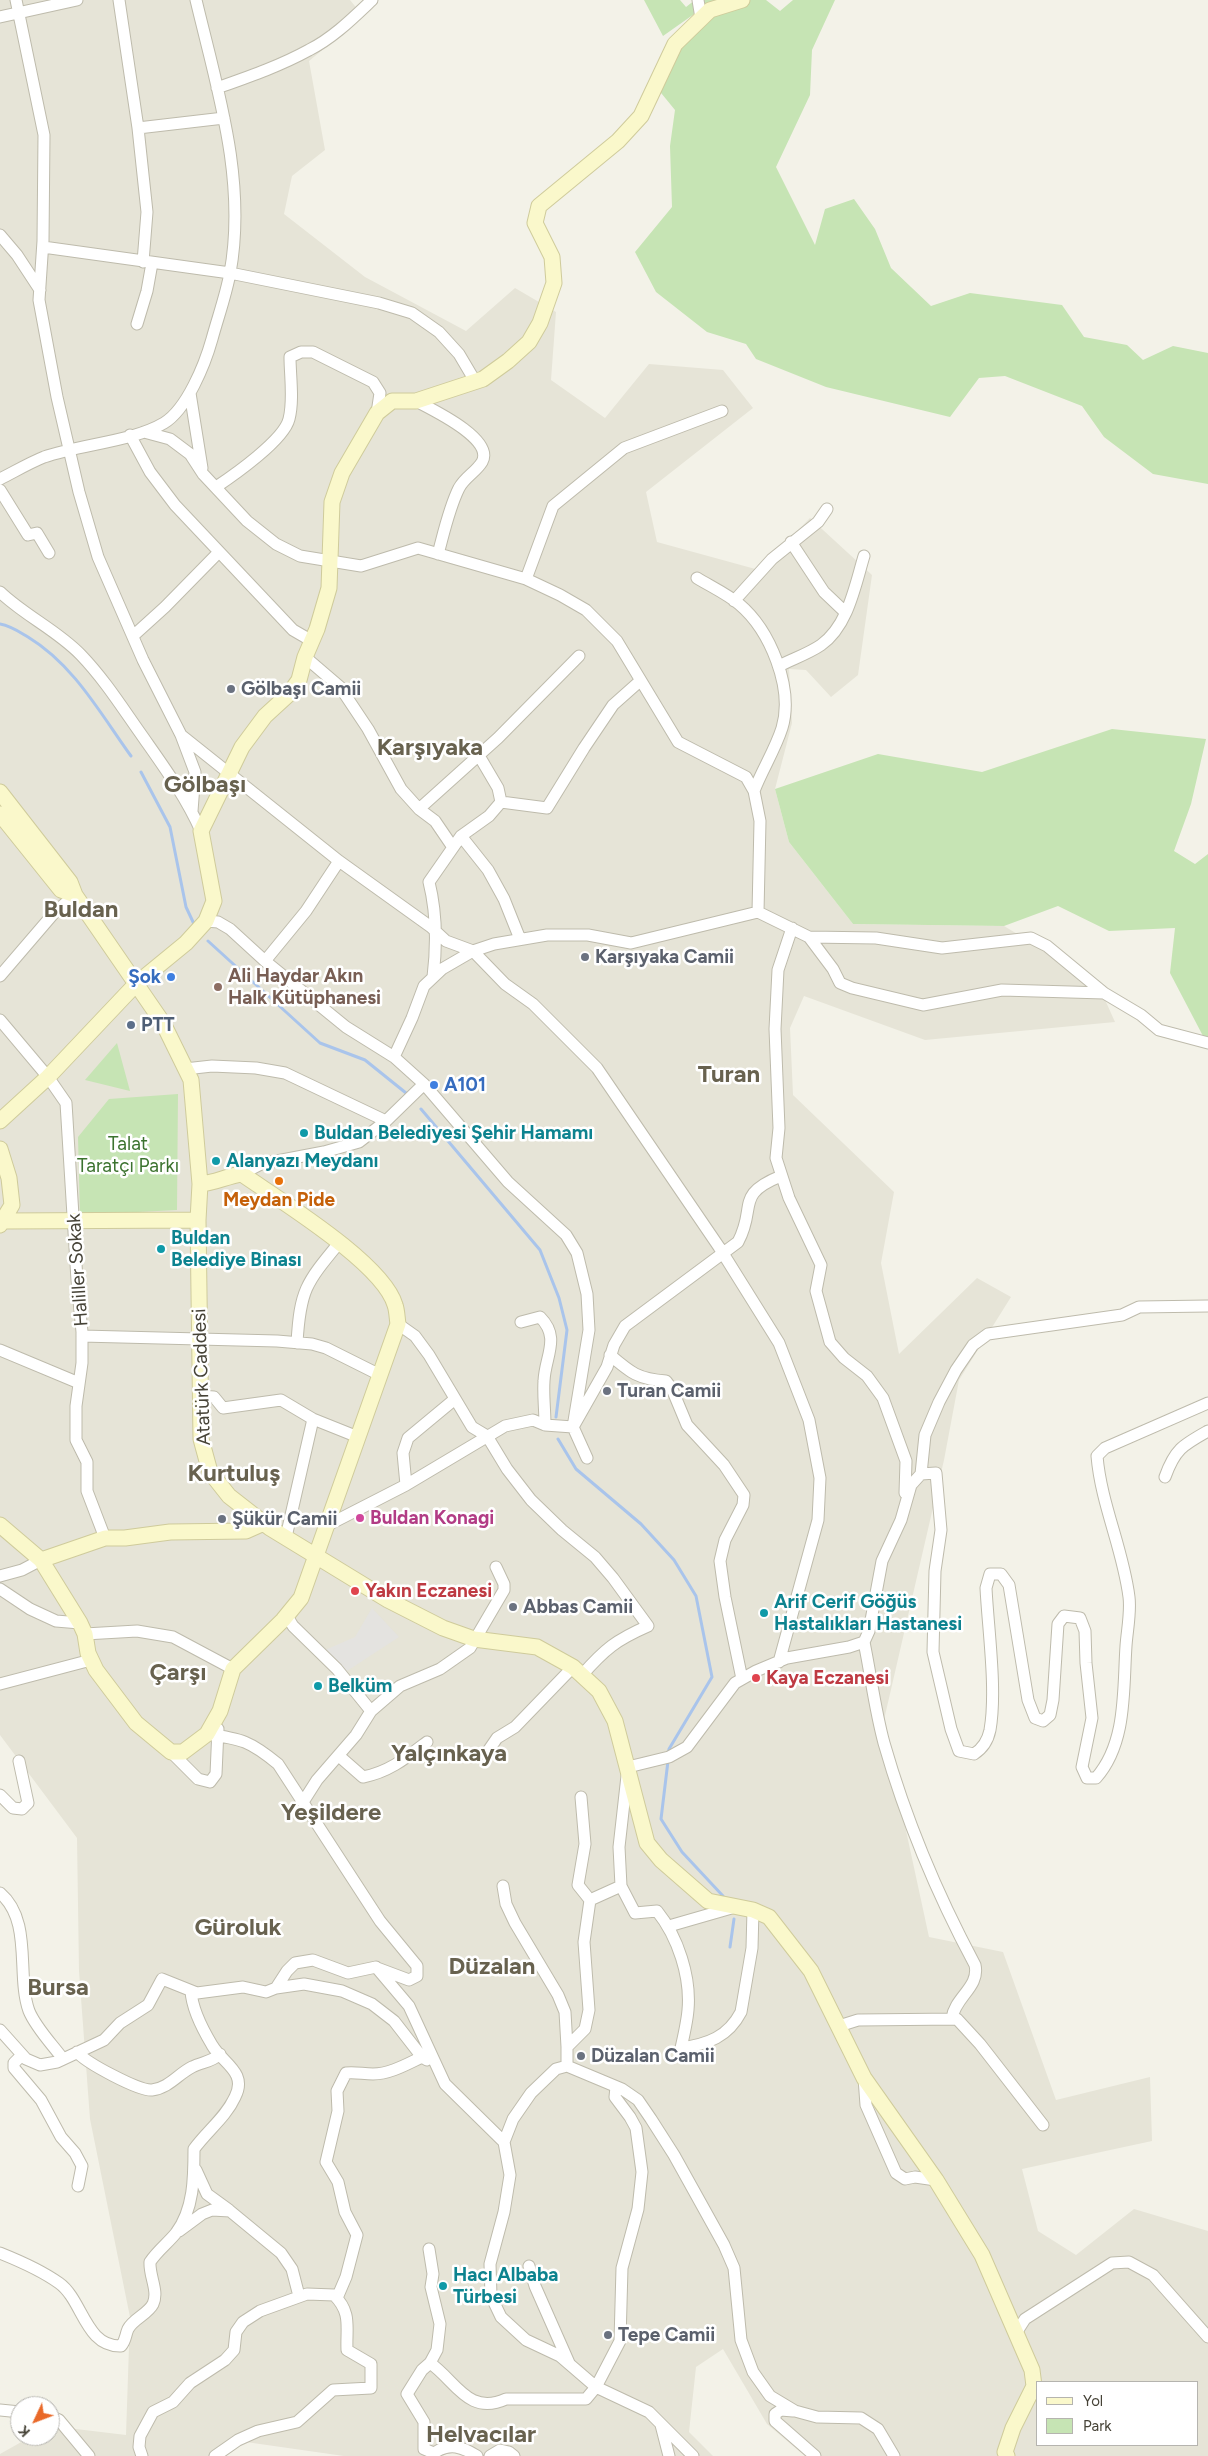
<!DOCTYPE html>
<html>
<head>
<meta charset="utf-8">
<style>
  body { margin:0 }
  #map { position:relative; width:1208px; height:2456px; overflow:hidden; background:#f3f2e8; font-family:Figtree,sans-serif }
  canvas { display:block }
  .legend { position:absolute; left:1036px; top:2381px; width:162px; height:65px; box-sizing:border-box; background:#fff; border:1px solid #b5b4af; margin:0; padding:6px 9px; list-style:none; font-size:15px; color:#464337 }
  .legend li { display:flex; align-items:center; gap:10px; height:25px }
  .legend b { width:25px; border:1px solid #b5b4af }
  .north { position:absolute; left:10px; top:2396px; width:50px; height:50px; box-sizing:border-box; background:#fff; border:1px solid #b5b4af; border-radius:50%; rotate:227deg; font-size:14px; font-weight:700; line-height:20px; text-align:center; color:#464337 }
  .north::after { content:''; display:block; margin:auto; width:18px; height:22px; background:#e96929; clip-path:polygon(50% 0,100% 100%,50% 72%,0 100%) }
</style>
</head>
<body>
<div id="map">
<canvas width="1208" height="2456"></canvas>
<ul class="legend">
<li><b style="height:6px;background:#faf8cb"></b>Yol</li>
<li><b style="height:14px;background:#c6e4b4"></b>Park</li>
</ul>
<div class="north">K</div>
</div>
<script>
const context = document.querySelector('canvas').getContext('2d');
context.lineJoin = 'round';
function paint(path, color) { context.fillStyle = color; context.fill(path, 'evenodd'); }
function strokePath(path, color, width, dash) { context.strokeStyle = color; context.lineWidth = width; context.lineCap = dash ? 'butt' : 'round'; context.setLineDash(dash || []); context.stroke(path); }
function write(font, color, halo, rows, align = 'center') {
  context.font = font + ' Figtree,sans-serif'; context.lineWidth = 5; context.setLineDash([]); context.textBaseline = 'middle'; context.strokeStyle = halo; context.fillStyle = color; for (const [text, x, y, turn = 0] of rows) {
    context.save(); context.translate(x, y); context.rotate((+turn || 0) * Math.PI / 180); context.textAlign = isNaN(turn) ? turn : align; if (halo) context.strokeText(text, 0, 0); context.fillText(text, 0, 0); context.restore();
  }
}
const residential = new Path2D(`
  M0,0H350L363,16L309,61L325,150L292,176L284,214L365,277L466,331L515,288L556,312L551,380L605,418L649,364L723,370L753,408L646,492L657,542L759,570L810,518L872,575L858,675L831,697L806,670L789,669L792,723L775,789L789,842L853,924L1004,926L1097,982L1115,1022L925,1040L804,996L790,1028L793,1095L894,1192L881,1263L899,1354L977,1278L1011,1297L959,1380L944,1460L883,1724L929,1937L1003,1952L1056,2100L1150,2077L1152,2141L1022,2169L1038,2231L1076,2255L1134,2209L1208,2231V2456H805L767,2424L723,2349L696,2367L689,2432L713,2456H479L467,2448L422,2456H344L246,2442L226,2456H0V2454L32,2436H50L51,2426L126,2435L130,2317L90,2119L79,1971L77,1838L0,1735ZM1037,2382H1197V2445H1037Z`);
const green = new Path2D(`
  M644,0H680L686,7L695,0H714L663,36Z
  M744,0H766L780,11L793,0H835L812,50L810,95L776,167L815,245L825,209L854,199L875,229L891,268L931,306L970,293L1062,305L1084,337L1127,345L1143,360L1173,346L1208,353V484L1153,474L1104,437L1082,406L1005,376L979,378L950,417L826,387L756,359L746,344L707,332L656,292L635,252L672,207L670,146L675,110L657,88L686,39L715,12Z
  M1112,729L1206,739L1191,804L1174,851L1195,864L1208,854V1039L1203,1036L1170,973L1175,928L1109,931L1058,906L1004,926L853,924L789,842L775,789L878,754L982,772Z
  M117,1043L130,1091L85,1080Z
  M178,1094L177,1210L80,1215L78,1137L109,1099Z`);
const parking = new Path2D(`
  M372,1608L399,1637L347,1671L323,1651L355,1637Z`);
const stream = new Path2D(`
  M0,624C11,626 18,631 28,637C74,665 100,713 131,756
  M141,772L170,827L186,907L194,924
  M208,941L320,1043L365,1060L406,1093
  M421,1109L540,1250L559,1298L567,1330L556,1417
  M558,1439L576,1469L641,1524L674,1560L696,1596L712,1677L669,1749L668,1755
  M668,1761L661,1819L682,1852L723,1896
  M730,1947L734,1919`);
const street = new Path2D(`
  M16,0L44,135L43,241L39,300L57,397L79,492L98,557L143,660L181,735L195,772L192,811
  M119,0L138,128L147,212L143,262
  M698,0L701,18
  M0,17L77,0
  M217,88C248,77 280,66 309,50C333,38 353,18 372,0
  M138,128L224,118
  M0,235L17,255L40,290
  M43,247L230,273L379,303L412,313L439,332L459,354L475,381
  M137,324L147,291L152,263
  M190,393L202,468
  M416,401C431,409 495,439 482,462C476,472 465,477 459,488C449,508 444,532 438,554
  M144,432L170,439L190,454L203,474L247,521L276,544L300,556L361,566L418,548L526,579L560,595L586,610L617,641L678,742L746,777L754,791L760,821L758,912
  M130,435L150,472L175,505L293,630L312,641
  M0,479C14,472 29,463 44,457C80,444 132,442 164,423C187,409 205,364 212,339C218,317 226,295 230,273C247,181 217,88 196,0
  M216,487C234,475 284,440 289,419C294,400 290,376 290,357L301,352H313L373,382L380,393L377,413
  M0,490L28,535L37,533L49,553
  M791,542L824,592L845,612
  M697,578C710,586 727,594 739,604C770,630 794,688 782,728C775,750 762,770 754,791
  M526,579L553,506L624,448L722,411
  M0,592C25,616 57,630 81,655C105,680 123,709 143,737C164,767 186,797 201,831
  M734,601L772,559L818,522L827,509
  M133,636L165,607L218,553
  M305,657L340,687L368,729L401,789L419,809L435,821L452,846
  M779,666C792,659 808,654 821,645C848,626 855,586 864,556
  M181,735L339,861L431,927L446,941L473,951L505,984L533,1004L597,1068L719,1247L779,1343L809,1420L820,1478L818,1520L779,1662
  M501,802L547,808L584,748L613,705L640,681
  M419,809L498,738L579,656
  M461,836L488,870L504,899L520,939
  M206,921L218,922L230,929L265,961L346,1027L394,1057L424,1084L508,1182L566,1235L577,1253L587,1294L589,1330L573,1427L587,1458
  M792,928L778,970L775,1029L779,1128L776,1158L789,1198L821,1265L816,1291L830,1342L844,1358L867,1376L883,1398L906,1461L905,1493
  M809,937L833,969L840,983L852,988L923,1005L1002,990L1104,993
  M265,961L306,911L339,861
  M0,976L54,913L75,895
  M433,977C437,944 437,914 429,882L461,836L489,816L501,802L498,788L478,754
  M0,1020L48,1077L66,1103L77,1280L82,1332V1363L76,1406V1440L87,1462V1491L105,1538
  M394,1057L412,1018L424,986L442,969L473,951L494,944L547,935H588L631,943L758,912L809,937L876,938L942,948L1031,938L1047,946L1104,993L1141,1015L1159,1030L1208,1043
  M185,1069L212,1066L256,1068L285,1073L386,1121
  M242,1174L261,1164L324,1152L359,1142L386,1121L424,1084
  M521,1322L540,1317C561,1338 545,1356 544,1381C543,1395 545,1410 545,1425
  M398,1324L415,1336L429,1355L472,1427L487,1436L507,1469L531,1500L562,1530L595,1557L613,1578L648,1626C616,1640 605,1649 582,1675
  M82,1336L277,1341L312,1344L326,1348L380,1375
  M297,1343C300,1290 306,1283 339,1243
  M0,1350L79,1383
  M610,1355C631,1373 638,1379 666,1381L672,1389L687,1425L724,1465L744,1495L743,1505L725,1540L720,1561L725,1597L742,1679
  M200,1396L214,1397L223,1408L281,1400L313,1419L358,1437
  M921,1474L925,1435L939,1402L956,1370L973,1345L988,1334L1122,1315L1139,1307L1208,1306
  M1165,1477C1175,1449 1183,1445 1208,1431
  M406,1485L403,1453L408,1438L455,1399
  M326,1526L406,1485L505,1426L533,1420L545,1425L573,1427L607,1367L614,1345L625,1326L738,1242C757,1207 734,1195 781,1176
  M286,1537L313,1419
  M0,1576L22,1570L41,1560
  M0,1589L30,1609L56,1621L80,1623
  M287,1616L293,1626L337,1669L371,1711
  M85,1634L137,1631L173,1637L233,1669
  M864,1642C871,1676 875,1710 884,1743C906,1820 937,1894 975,1965C980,1987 955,1997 952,2018
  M0,1684L91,1660
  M207,1734C242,1739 250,1741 278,1764L380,1921L417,1966V1976L409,1980L377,1968
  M171,1752L198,1779L210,1782L216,1774L218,1729
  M486,1754L497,1738L515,1727L573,1667
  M339,1756L363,1777C389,1772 406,1758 427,1742
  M0,1795L13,1808L22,1809L28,1803L19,1761
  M581,1797L585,1844L578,1885L590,1900
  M303,1802L317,1780L356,1735L371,1711L400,1686L440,1669L470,1648L504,1590V1584L496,1567
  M503,1886L506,1904L515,1923L558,1995L565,2012L567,2047
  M621,1886L635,1913L657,1911C678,1937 691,1977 688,2010C687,2022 684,2035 681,2048C708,2044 728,2037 741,2012L752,1948L753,1910
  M0,1893C33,1921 16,1975 29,2011C36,2028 52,2044 63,2059
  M669,1926L735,1907
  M276,1988L304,1984L342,1991L372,2004L394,2021L422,2057L427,2060
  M839,2026L858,2020L957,2019L980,2044L1043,2125
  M0,2030L26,2059L40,2065L57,2062L104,2040L120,2023L148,2005L162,1979L197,1993L243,1987L266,1992L276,1988L287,1971L295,1963L313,1960L348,1973L376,1967L409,2006L445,2084L504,2142
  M77,2052C86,2063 139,2091 152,2090C169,2088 178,2074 192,2067C202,2062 212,2062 220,2054
  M22,2055L14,2063V2068L41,2100L61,2137L75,2153L82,2166L78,2186
  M567,2066V2047L585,2029L589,2010L584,1942L590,1900L621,1886L619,1847L628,1767L669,1757L687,1747L735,1683L756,1671L787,1658L849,1647L864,1642L869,1631L882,1561L901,1520L911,1485L921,1474L936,1473L941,1530L935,1571L933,1652L951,1729L959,1751L974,1754C982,1749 988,1740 990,1730C997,1690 988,1629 986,1588L990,1574H1001L1009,1585L1028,1700L1035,1718L1043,1721L1050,1715L1053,1700L1058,1624L1064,1616L1080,1618L1085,1631L1086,1663L1092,1718L1082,1767L1087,1778H1096C1127,1743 1123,1690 1126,1646C1127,1631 1131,1612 1129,1597C1123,1549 1101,1504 1097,1456L1105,1448L1208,1403
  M864,2078L866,2105L896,2173L905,2179L915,2177L936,2180
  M196,2170L207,2194L229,2210
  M179,2231L202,2214L212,2210L230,2211L281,2253L292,2269L299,2296
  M429,2249L433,2274L431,2287L440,2324L437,2350L430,2363
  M0,2253C20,2261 41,2270 59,2283C83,2300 85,2347 121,2346C126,2340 125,2336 128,2329C133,2319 148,2314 153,2304C159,2291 149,2276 150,2262C157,2251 168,2243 176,2233C194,2209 194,2177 194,2149C207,2131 226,2117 235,2097C248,2072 222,2063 212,2045C203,2030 192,2009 191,1991
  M529,2266L535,2286L569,2363
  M337,2298L346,2277L357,2235L345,2212L338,2182L326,2162L338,2111L337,2091L346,2073C356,2072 363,2074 373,2074C390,2074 407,2064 422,2057
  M1016,2333L1025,2319L1112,2263L1129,2262L1153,2275L1208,2337
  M0,2410L20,2412
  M793,2411L781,2410L775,2414V2421L815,2456
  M50,2416L59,2420L89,2456
  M661,2425L669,2456
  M142,2456L139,2447L140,2436L153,2412L173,2402L190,2383L225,2360L234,2350L236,2332L243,2322L260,2311L307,2294L334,2295C352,2313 346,2327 347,2350L371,2364V2388L333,2390L297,2422L258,2431L238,2440L215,2456
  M477,2456C462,2447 450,2442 434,2453L424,2449V2422L407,2394L422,2370L430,2363C456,2381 468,2416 506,2399H586L596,2387L620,2341L622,2268L638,2209L642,2172L636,2128L630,2117L615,2097L616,2087
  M490,2456L500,2450L509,2452L514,2456
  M693,2456L649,2412L596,2387L560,2356L526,2340L501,2317L491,2296L490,2264L504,2212L510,2175L504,2142L513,2119L531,2093L556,2069L567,2066L622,2089L638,2100L651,2119L674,2155L724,2245L734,2268L741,2340L753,2372L770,2396L795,2411L817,2417L861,2418L878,2429L894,2456`);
const secondary = new Path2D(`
  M0,792L70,882L75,895L163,1023L191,1080L200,1184L198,1220L201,1439L210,1472L229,1496L270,1528L388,1600L443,1628L474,1639L537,1647L573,1667L599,1691L615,1721L647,1843L661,1860L708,1901L753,1910L769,1917L811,1971L864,2078L936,2180L982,2255L1032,2370L1034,2386L1013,2428L1005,2452L1007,2456
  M0,814L61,890L75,895
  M0,1121L48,1077L136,984L186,943L206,921L214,901L201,831L242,747L265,716L289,694L299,680L305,657L317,629L329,588L332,502L342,473L377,413L392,401H416L483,379L508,361L529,342L540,323L554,283L552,257L535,223L539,206L618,141L641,116L675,44L710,10L742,0
  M0,1149L9,1178L12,1205L0,1225
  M3,1221L198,1220
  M0,1525L41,1560L80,1623L85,1634L88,1653L96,1670L136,1723L171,1752H183L207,1734L220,1711L233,1669L283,1620L301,1598L398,1324C397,1318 397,1310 395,1305C383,1263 279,1200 242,1174C227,1176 215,1183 200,1184
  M41,1560L105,1538H125L170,1532L246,1531L264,1523`);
const markers = [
  [231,689,5,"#6b7280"],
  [585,957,5,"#6b7280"],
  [171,977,5,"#3f7fe0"],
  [218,987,5,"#8d6e63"],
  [131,1025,5,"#5c6f8a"],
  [434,1085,5,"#3f7fe0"],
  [304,1133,5,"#0f9aa8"],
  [216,1161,5,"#0f9aa8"],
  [279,1181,5,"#e8710a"],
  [161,1249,5,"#0f9aa8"],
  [607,1391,5,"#6b7280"],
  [360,1518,5,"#d1479c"],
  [222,1519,5,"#6b7280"],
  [355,1591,5,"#e0444e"],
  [513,1607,5,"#6b7280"],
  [764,1613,5,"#0f9aa8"],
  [756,1678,5,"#e0444e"],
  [318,1686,5,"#0f9aa8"],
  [581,2056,5,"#6b7280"],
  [443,2286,5,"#0f9aa8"],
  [608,2335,5,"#6b7280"]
];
const worshipNames = [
  ["Gölbaşı Camii",241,689],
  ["Karşıyaka Camii",595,957],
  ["Turan Camii",617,1391],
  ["Şükür Camii",232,1519],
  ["Abbas Camii",523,1607],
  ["Düzalan Camii",591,2056],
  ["Tepe Camii",618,2335]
];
const educationNames = [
  ["Ali Haydar Akın",228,976],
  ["Halk Kütüphanesi",228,998]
];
const shopNames = [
  ["Şok",161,977],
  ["A101",444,1085,"left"]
];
const serviceNames = [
  ["PTT",141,1025]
];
const cultureNames = [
  ["Buldan Belediyesi Şehir Hamamı",314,1133],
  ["Alanyazı Meydanı",226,1161],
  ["Buldan",171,1238],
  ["Belediye Binası",171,1260],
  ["Arif Cerif Göğüs",774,1602],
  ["Hastalıkları Hastanesi",774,1624],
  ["Belküm",328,1686],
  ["Hacı Albaba",453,2275],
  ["Türbesi",453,2297]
];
const parkNames = [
  ["Talat",128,1144],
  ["Taratçı Parkı",128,1166]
];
const foodNames = [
  ["Meydan Pide",279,1200]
];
const streetNames = [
  ["Haliller Sokak",78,1270,-94],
  ["Atatürk Caddesi",202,1377,-92]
];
const hotelNames = [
  ["Buldan Konagi",370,1518]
];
const healthNames = [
  ["Yakın Eczanesi",365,1591],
  ["Kaya Eczanesi",766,1678]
];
const districtNames = [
  ["Karşıyaka",430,748],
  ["Gölbaşı",205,785],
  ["Buldan",81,910],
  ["Turan",729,1075],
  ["Kurtuluş",234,1474],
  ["Çarşı",178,1673],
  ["Yalçınkaya",449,1754],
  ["Yeşildere",331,1813],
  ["Güroluk",238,1928],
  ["Düzalan",492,1967],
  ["Bursa",58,1988],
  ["Helvacılar",481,2435]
];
paint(residential, '#e6e4d7');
paint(green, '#c6e4b4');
paint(parking, '#e4e3e0');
strokePath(stream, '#a9c4eb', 3);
strokePath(street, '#bebbac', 13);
strokePath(secondary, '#cfcb9b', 17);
strokePath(street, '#fff', 11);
strokePath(secondary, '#faf8cb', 15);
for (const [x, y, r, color] of markers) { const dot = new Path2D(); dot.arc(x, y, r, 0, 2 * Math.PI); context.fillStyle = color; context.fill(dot); strokePath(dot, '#fff', 2); }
write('bold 19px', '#5b616d', '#fff', worshipNames, 'left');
write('bold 19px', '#785e54', '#fff', educationNames, 'left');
write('bold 19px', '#366cbe', '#fff', shopNames, 'right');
write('bold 19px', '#4e5e75', '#fff', serviceNames, 'left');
write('bold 19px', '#0d838f', '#fff', cultureNames, 'left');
write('19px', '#3c732f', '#fff', parkNames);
write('bold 19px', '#c56008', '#fff', foodNames);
write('19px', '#464337', '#fff', streetNames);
write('bold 19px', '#b23c85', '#fff', hotelNames, 'left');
write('bold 19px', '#be3a42', '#fff', healthNames, 'left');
write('bold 24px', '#68624f', '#fff', districtNames);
</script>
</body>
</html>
